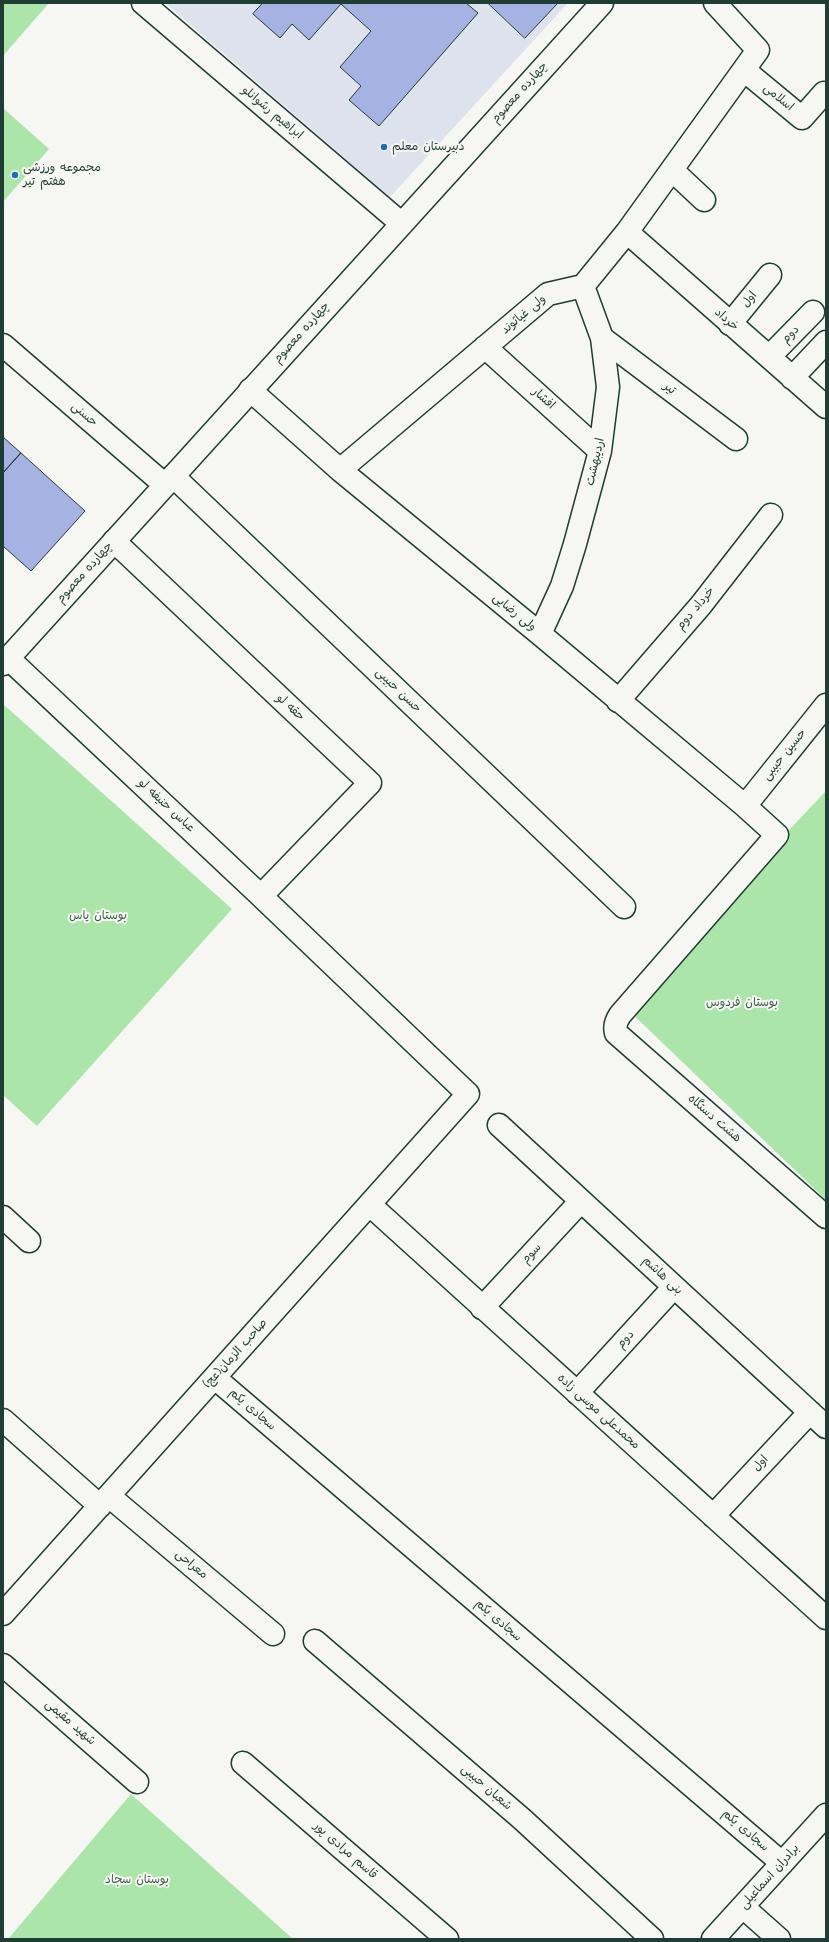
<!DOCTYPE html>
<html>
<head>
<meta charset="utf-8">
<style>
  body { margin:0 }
  #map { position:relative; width:829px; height:1942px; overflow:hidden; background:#f6f6f2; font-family:"Architects Daughter",sans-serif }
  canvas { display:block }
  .frame { position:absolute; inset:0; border:4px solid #1f3d34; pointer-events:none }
</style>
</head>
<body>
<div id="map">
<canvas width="829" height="1942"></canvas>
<div class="frame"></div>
</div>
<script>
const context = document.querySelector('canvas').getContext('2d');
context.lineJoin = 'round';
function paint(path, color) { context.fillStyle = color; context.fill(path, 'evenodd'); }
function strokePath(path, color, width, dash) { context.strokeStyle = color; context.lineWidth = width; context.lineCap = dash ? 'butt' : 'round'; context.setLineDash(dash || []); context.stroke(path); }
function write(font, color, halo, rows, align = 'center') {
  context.font = font + ' "Architects Daughter","Playpen Sans Arabic",sans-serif'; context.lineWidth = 4; context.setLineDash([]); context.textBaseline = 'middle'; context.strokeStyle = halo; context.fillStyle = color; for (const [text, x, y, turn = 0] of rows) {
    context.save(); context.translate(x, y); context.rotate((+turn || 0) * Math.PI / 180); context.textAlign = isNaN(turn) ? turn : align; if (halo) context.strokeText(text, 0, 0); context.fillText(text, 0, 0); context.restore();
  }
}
const built = new Path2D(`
  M165,3H568L390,197Z`);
const green = new Path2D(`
  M3,3H49L3,56Z
  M3,108L49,149L3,202Z
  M3,704L232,909L37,1126L3,1095Z
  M826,791V1200L623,1005Z
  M131,1794L293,1939H8Z`);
const building = new Path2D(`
  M263,3H466L478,13L379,126L349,100L361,86L340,67L371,31L341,4L309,40L292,24L280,38L253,14Z
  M488,3H558L525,38Z
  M3,437L21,453L3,473Z
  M21,453L85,511L31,571L3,546V473Z`);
const minor = new Path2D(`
  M744,70L802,118L824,93L826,95
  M672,170L704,200
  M627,232L826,407
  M730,324L770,275
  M602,338L736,439
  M3,345L165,485
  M485,347L600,451
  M769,357L813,312
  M792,378L826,342
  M250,390L340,470L540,634L745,806L777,835L620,1015C616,1021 614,1026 616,1033L826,1217
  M340,470L548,294L583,286L627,232L758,50L715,3
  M173,476L624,907
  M540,634L562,586L575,544L600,451L608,387L602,338L583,286
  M8,658L261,896L370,783L114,541
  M618,701L701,605L771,515
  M745,806L826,705
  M499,1125L826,1427
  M370,1205L826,1618
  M3,1217L29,1241
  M482,1308L581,1201
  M215,1378L782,1863
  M577,1393L674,1287
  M3,1420L100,1506
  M109,1496L273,1634
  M713,1516L810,1412
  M3,1614L468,1094L261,896
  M315,1641L522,1819L652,1939
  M3,1665L137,1782
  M243,1763L447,1939
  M743,1907L779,1939`);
const tertiary = new Path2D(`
  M143,3L402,224
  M3,664L602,3
  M713,1939L826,1815`);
const markers = [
  [384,147,4,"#1f6fb2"],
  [15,175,4,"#1f6fb2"]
];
const streetNames = [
  ["چهارده معصوم",520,93,-48],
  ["اسلامی",778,98,40],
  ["ابراهیم رشوانلو",272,113,40],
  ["اول",750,300,-51],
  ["ولی غیاثوند",524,315,-40],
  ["خرداد",726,320,41],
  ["چهارده معصوم",302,333,-48],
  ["دوم",791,335,-46],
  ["تیر",669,389,37],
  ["افشار",543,399,42],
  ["حسنی",84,415,41],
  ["اردیبهشت",596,462,-77],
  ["چهارده معصوم",85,573,-48],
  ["خرداد دوم",696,609,-50],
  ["ولی رضایی",514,613,39],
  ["حسن حبیبی",398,691,44],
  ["حقه لو",290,708,43],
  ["حسین حبیبی",785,755,-51],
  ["عباس حنیفه لو",166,806,43],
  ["هشت دستگاه",714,1119,41],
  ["سوم",532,1254,-47],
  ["بنی هاشم",662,1276,43],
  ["دوم",626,1340,-47],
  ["صاحب الزمان(عج)",236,1354,-48],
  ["سجادی یکم",252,1410,41],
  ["محمدعلی موسی زاده",598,1412,42],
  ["اول",761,1464,-47],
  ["معراحی",191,1565,40],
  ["سجادی یکم",498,1621,41],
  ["شهید مقیمی",70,1723,41],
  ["شعبان حبیبی",486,1788,41],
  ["سجادی یکم",745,1831,41],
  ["قاسم مرادی پور",345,1851,41],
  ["برادران اسماعیلی",770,1877,-48]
];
const poiNames = [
  ["دبیرستان معلم",392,147],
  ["مجموعه ورزشی",23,168],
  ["هفتم تیر",23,182]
];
const parkNames = [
  ["بوستان یاس",98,916],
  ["بوستان فردوس",742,1003],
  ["بوستان سجاد",137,1880]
];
paint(built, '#dee2ed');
paint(green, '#ace5aa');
paint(building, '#a5b2e2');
strokePath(building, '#1f3d34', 1);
strokePath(minor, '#1f3d34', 25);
strokePath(tertiary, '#1f3d34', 25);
strokePath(minor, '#f6f6f2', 22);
strokePath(tertiary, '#f6f6f2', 22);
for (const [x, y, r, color] of markers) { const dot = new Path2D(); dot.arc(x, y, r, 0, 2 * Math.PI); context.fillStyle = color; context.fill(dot); strokePath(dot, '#f6f6f2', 1.5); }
write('12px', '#1f3d34', '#f6f6f2', streetNames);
write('12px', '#1f3d34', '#f6f6f2', poiNames, 'left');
write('12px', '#3b5f4c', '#f6f6f2', parkNames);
</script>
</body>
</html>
